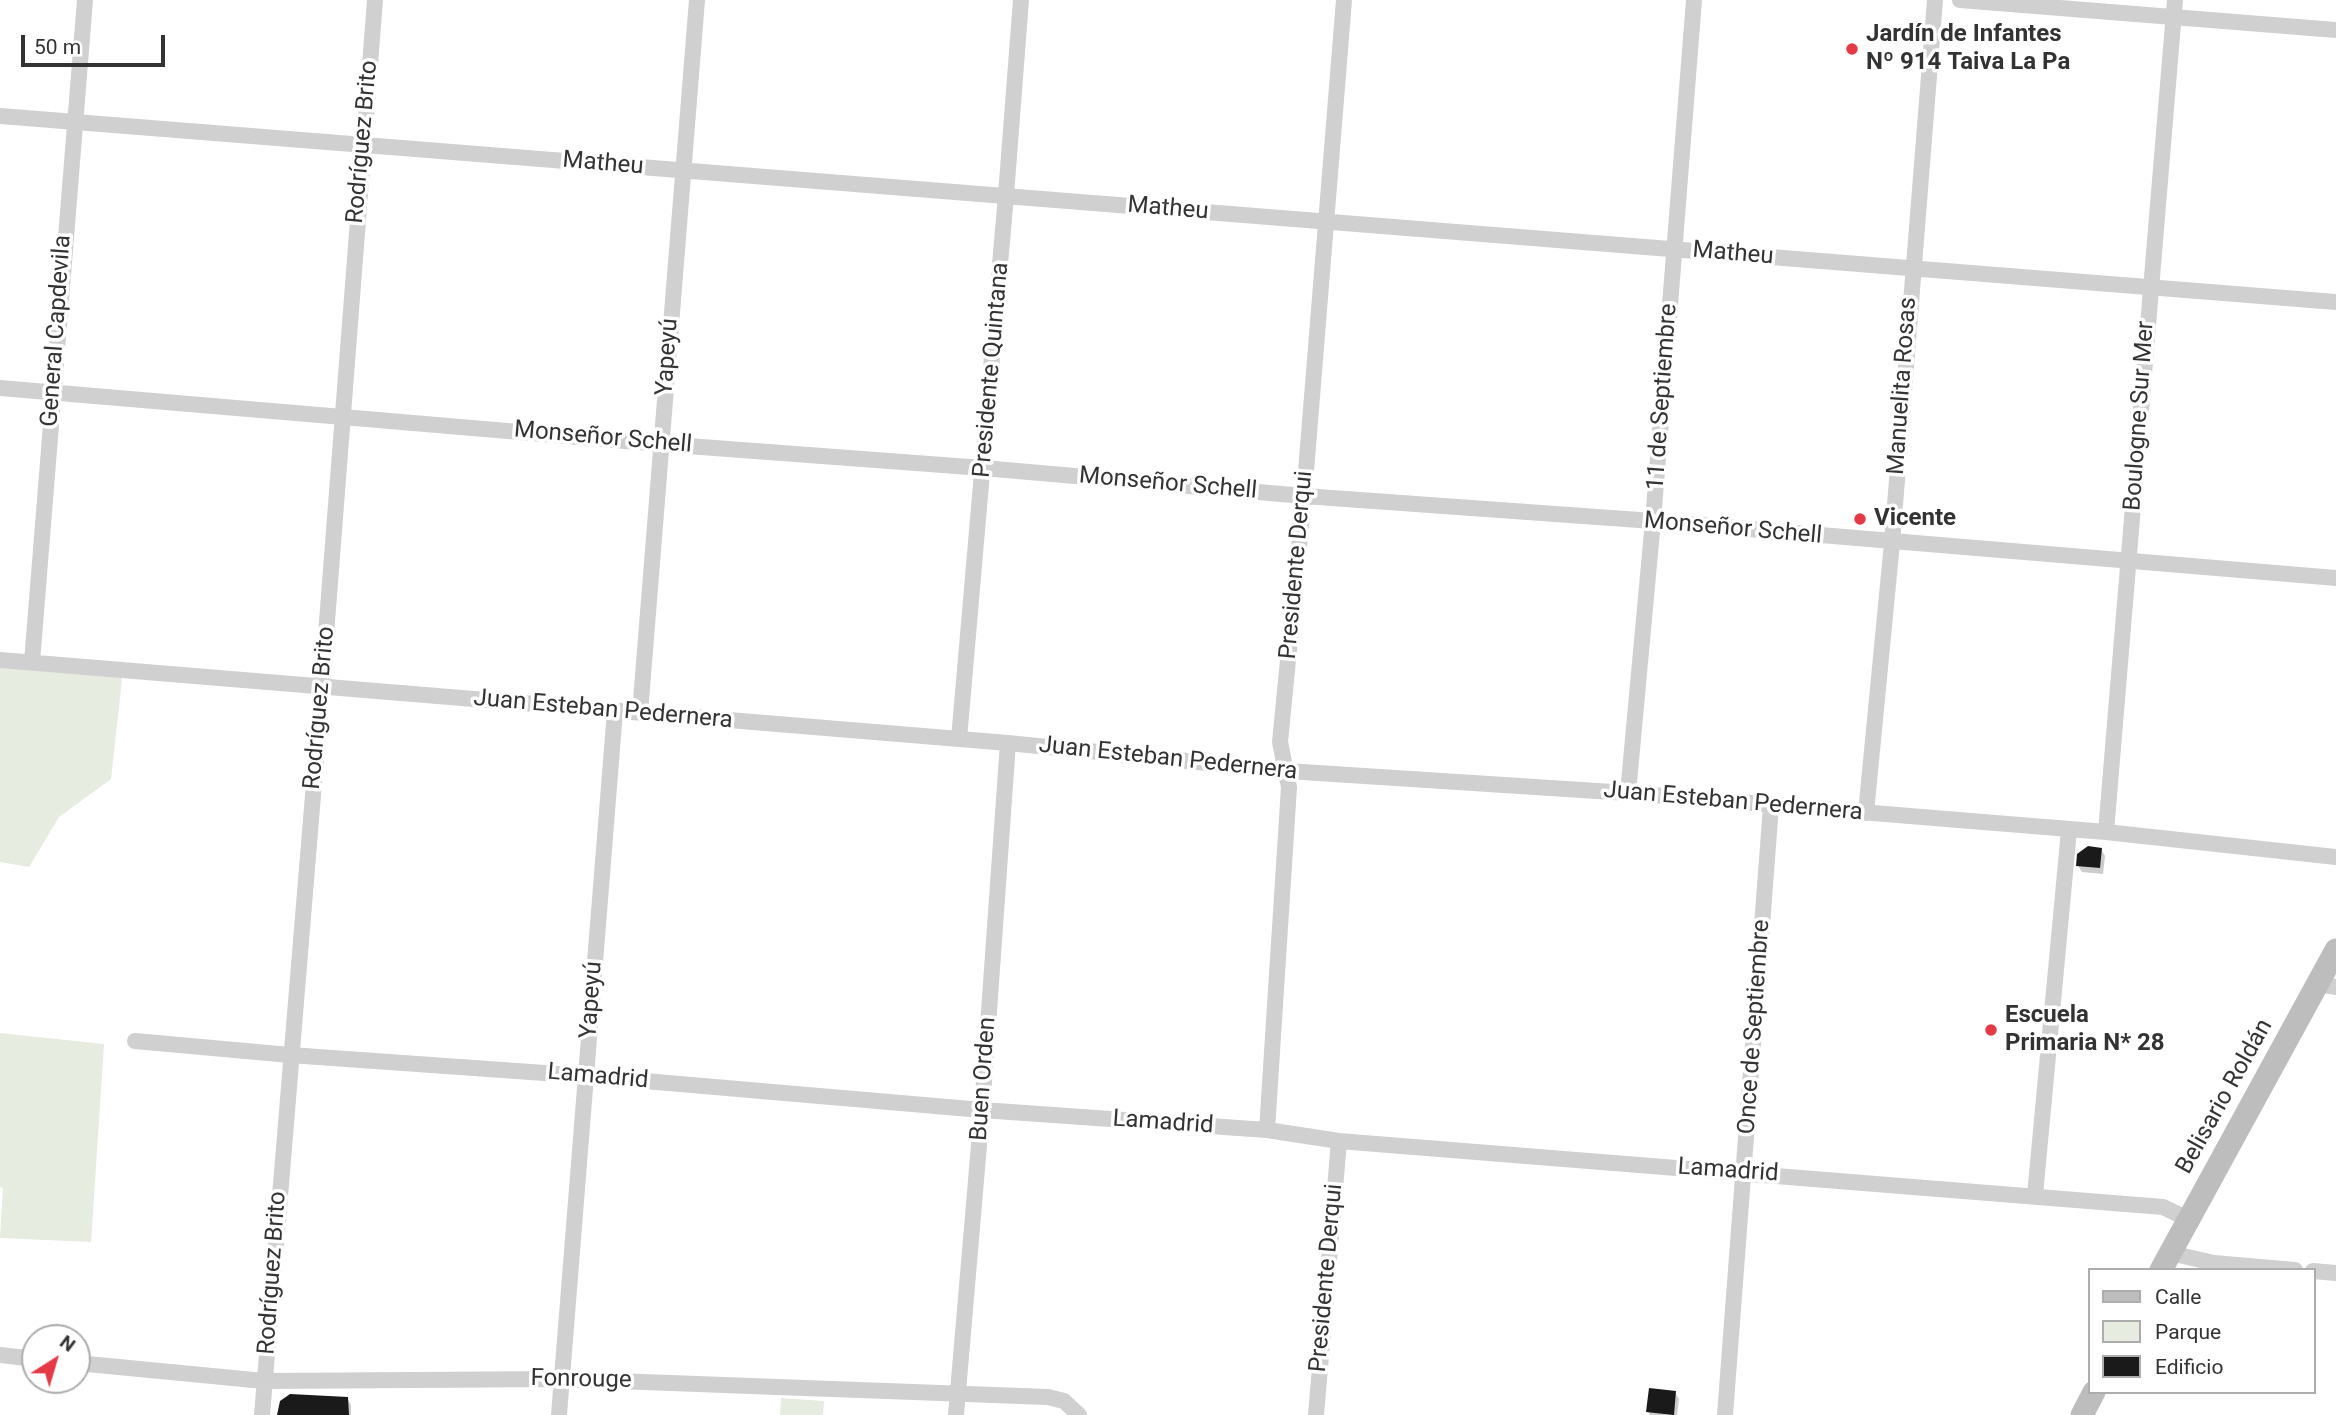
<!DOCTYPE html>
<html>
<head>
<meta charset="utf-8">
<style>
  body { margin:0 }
  #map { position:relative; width:2336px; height:1415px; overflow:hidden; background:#fff; font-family:Roboto,sans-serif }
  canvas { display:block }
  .legend { position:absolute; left:2088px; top:1268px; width:228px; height:126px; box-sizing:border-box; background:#fff; border:2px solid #adadad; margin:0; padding:9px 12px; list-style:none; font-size:21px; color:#333 }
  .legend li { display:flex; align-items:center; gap:14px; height:35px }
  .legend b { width:35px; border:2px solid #adadad }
  .north { position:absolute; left:21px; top:1324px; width:70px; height:70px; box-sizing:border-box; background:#fff; border:2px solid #adadad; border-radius:50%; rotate:37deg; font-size:19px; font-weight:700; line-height:28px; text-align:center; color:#333 }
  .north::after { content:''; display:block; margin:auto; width:24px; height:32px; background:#e63946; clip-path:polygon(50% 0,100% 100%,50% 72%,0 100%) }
  .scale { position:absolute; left:21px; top:35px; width:144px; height:32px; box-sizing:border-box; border:4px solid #333; border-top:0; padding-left:9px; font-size:21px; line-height:24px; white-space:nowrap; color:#333; -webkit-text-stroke:5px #fff; paint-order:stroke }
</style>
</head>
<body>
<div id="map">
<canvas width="2336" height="1415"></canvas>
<ul class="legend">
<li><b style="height:9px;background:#bdbdbd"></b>Calle</li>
<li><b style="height:19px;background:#e6ecdf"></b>Parque</li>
<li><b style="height:19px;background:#1a1a1a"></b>Edificio</li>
</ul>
<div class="north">N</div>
<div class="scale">50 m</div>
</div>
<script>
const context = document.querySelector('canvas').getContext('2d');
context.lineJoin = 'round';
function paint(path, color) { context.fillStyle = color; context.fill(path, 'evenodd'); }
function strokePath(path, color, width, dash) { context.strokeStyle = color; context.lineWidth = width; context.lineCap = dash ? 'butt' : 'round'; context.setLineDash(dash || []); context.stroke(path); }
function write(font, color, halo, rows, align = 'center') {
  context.font = font + ' Roboto,sans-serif'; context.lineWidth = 7; context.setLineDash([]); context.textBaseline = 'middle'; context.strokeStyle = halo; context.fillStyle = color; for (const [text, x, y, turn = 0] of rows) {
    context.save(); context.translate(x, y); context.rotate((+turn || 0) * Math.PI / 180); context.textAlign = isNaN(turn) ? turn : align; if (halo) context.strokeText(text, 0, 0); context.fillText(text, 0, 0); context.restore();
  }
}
const green = new Path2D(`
  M0,660L123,670L111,779L59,817L29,867L0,862Z
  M0,1033L104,1044L91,1242L0,1238L3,1188L0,1187Z
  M781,1398L824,1401L823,1415H780Z`);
const shadow = new Path2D(`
  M2101,849L2105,856L2103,874L2082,872L2078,866Z
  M1675,1393L1679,1399L1677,1415H1650L1648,1412Z
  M347,1398L351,1405V1415H281Z`);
const building = new Path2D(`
  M2088,846L2102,848L2100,868L2076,866L2077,854Z
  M1649,1388L1676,1391L1674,1415L1646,1412Z
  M290,1394L348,1397L349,1415H277L280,1401Z`);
const street = new Path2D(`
  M1960,0L2336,30
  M0,116L2336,302
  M0,388L661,444L983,468L1304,496L1653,521L2336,578
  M0,660L1008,743L1287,771L1628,793L2106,832L2336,857
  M32,662L85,0
  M640,713L697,0
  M959,739L1006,195L1021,0
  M1628,793L1653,521L1694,0
  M1866,813L1892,543L1935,0
  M2106,832L2175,0
  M2318,984L2336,987
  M135,1041L290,1055L587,1076L982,1110L1267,1130L1339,1141L2163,1207L2188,1219
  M1267,1130L1289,787L1280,742L1304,496L1344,0
  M2035,1195L2069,830
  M2170,1253L2214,1263L2295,1270
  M2313,1271L2336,1273
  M0,1355L35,1359
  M77,1363L264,1381L562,1379L1048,1397L1064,1401L1079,1415
  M262,1415L322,686L375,0
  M559,1415L615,711
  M956,1415L982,1110L1008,743
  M1316,1415L1339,1141
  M1725,1415L1771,806`);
const secondary = new Path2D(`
  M2161,1270L2336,950
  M2082,1415L2094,1392`);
const markers = [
  [1852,49,7,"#e63946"],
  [1860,519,7,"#e63946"],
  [1991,1030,7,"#e63946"]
];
const poiNames = [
  ["Jardín de Infantes",1866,35],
  ["Nº 914 Taiva La Pa",1866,63],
  ["Vicente",1874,519],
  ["Escuela",2005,1016],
  ["Primaria N* 28",2005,1044]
];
const streetNames = [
  ["Rodríguez Brito",363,142,-85],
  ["Matheu",603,164,5],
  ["Matheu",1168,209,5],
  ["Matheu",1733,254,5],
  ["General Capdevila",57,331,-86],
  ["Yapeyú",668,357,-86],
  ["Presidente Quintana",992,370,-85],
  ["Manuelita Rosas",1903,386,-86],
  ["11 de Septiembre",1663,397,-86],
  ["Boulogne Sur Mer",2140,416,-86],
  ["Monseñor Schell",603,438,5],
  ["Monseñor Schell",1168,484,5],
  ["Monseñor Schell",1733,529,5],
  ["Presidente Derqui",1297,565,-85],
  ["Rodríguez Brito",320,708,-85],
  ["Juan Esteban Pedernera",603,710,5],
  ["Juan Esteban Pedernera",1168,759,6],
  ["Juan Esteban Pedernera",1733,802,5],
  ["Yapeyú",592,1000,-86],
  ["Once de Septiembre",1755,1027,-86],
  ["Lamadrid",598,1077,5],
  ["Buen Orden",984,1079,-86],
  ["Belisario Roldán",2225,1097,-61],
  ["Lamadrid",1163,1123,4],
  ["Lamadrid",1728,1171,4],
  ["Rodríguez Brito",273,1273,-86],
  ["Presidente Derqui",1327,1278,-85],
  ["Fonrouge",581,1380,1]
];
paint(green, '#e6ecdf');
paint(shadow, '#0003');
paint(building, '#1a1a1a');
strokePath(street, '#d0d0d0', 16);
strokePath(secondary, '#bdbdbd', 23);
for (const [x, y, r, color] of markers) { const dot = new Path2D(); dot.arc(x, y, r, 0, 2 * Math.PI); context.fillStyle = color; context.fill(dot); strokePath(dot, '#fff', 2.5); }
write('bold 24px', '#333', '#fff', poiNames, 'left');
write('24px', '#333', '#fff', streetNames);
</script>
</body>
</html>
